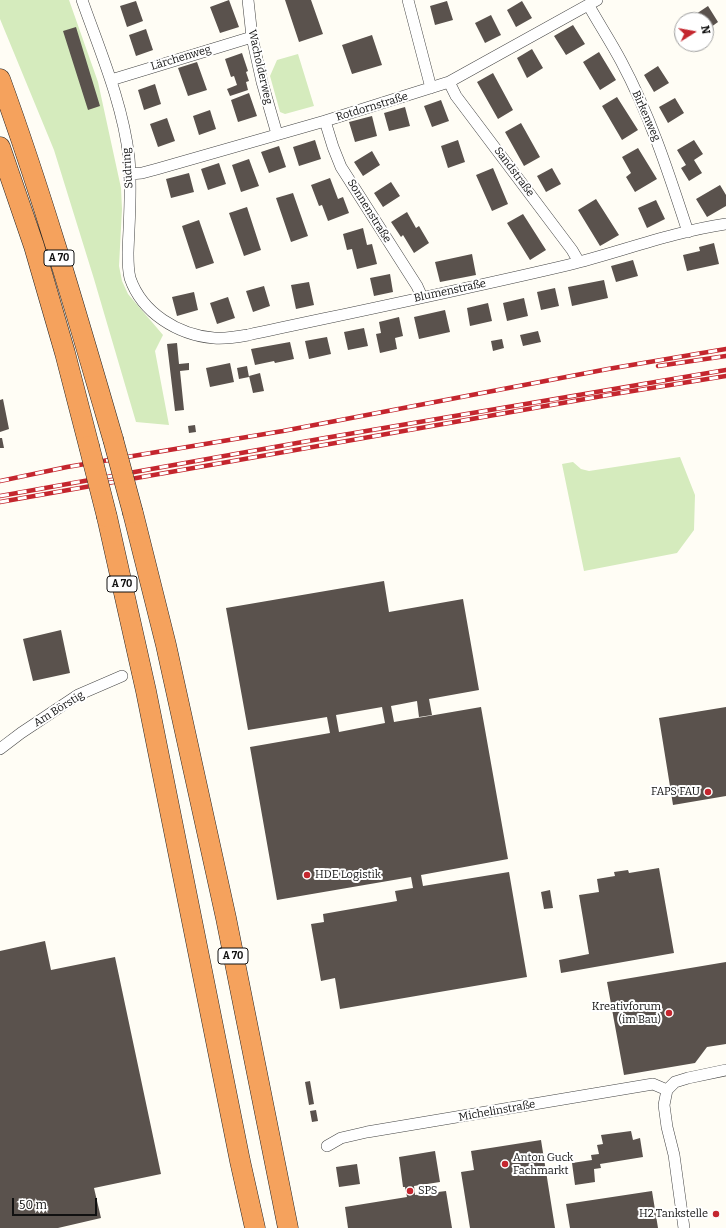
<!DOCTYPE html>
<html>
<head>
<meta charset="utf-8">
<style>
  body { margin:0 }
  #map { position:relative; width:726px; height:1228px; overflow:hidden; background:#fffdf5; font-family:Bitter,serif }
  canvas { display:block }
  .north { position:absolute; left:674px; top:12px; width:40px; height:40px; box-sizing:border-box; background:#fff; border:1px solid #a0a0a0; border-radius:50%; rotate:79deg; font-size:11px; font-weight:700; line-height:16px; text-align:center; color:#111 }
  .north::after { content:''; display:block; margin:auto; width:14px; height:18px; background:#c4262e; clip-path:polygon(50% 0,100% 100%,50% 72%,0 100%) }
  .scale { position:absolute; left:12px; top:1198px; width:85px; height:18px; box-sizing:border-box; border:2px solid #111; border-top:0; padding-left:5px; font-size:12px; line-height:14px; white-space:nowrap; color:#111; -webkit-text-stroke:3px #fff; paint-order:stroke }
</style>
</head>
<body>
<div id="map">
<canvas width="726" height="1228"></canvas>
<div class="north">N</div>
<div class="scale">50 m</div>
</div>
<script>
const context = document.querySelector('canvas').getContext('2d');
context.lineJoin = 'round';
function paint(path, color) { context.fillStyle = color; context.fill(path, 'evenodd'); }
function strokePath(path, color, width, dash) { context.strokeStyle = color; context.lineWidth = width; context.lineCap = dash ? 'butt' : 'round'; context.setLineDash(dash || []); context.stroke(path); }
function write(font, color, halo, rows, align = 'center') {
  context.font = font + ' Bitter,serif'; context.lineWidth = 4; context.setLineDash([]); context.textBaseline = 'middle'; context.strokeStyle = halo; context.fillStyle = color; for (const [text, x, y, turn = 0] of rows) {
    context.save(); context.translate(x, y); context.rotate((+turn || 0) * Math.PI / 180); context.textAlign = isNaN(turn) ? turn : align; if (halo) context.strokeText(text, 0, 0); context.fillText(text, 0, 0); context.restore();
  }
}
const green = new Path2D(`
  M0,0H69L98,82L121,188L122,209L119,266L122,281L128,294L163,335L155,351L169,425L136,422L94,279L54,150L0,19Z
  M298,54L314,106L285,114L280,112L270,76L277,60Z
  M680,457L695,495L694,530L677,553L584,571L562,464L573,462L581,469L589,471Z`);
const building = new Path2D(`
  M229,0L239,27L220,33L210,7Z
  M285,0H311L323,34L299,42Z
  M136,1L143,21L127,27L120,6Z
  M447,1L453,20L435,25L430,6Z
  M522,1L532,18L516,27L507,10Z
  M708,6L718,22L707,30L706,20H700L696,14Z
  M491,15L501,35L485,43L475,23Z
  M573,25L585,44L566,55L554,36Z
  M76,27L100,106L88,110L63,31Z
  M146,29L153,50L136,56L129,35Z
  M372,35L382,65L352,74L342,45Z
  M532,49L543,68L527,78L517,58Z
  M599,52L616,80L600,90L583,62Z
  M242,53L248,71L246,72L249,81L246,82L248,90L230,96L227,89L237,85L234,76L231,77L225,59Z
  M197,62L207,90L188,96L178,68Z
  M658,66L669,83L654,92L644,75Z
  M493,73L513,110L498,119L477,82Z
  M155,84L161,104L144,110L138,90Z
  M249,93L257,116L238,122L231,100Z
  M617,97L638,130L622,140L602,106Z
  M675,98L684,113L668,123L659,107Z
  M441,100L449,121L432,127L424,106Z
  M405,107L410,126L389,131L384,113Z
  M210,110L216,129L199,135L193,116Z
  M372,116L377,136L355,142L349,122Z
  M167,118L175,141L158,147L150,124Z
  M521,123L540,157L524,166L505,132Z
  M315,140L321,159L299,166L293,147Z
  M458,140L465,162L448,168L441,146Z
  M694,140L703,154L694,160L702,173L689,181L681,168L686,165L677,150Z
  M279,146L286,167L269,173L261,152Z
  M638,148L657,179L635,192L626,177L631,173L622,157Z
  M372,151L380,165L363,176L354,162Z
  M249,159L259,186L241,192L232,165Z
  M219,163L226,184L208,190L201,169Z
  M493,168L508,204L492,211L476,175Z
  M552,168L561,184L546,192L537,176Z
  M189,173L194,192L171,198L166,179Z
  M330,178L338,199L343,197L349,213L328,221L322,205L319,206L311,185Z
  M391,182L400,196L383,207L374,193Z
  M720,185L726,195V206L707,217L696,199Z
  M293,193L308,236L291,242L276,198Z
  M596,199L619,235L600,246L578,210Z
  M656,200L665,219L647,228L638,208Z
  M247,207L261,250L244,256L229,213Z
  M407,212L416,228L419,226L429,243L414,253L403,235L401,237L391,222Z
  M523,214L546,250L530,260L507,223Z
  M199,220L214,263L196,269L182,226Z
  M363,228L367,245L372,244L377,264L357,269L352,249L347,250L343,234Z
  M714,243L719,264L687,271L683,255L700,251L699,247Z
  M472,254L476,275L440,282L435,262Z
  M633,260L638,276L616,282L611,266Z
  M390,274L393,292L374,296L370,278Z
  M604,280L608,298L572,306L568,287Z
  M309,282L314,305L296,309L291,285Z
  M264,286L270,306L253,312L246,291Z
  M555,288L559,306L541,310L537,292Z
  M194,292L198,310L177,316L172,297Z
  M228,297L235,318L217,324L210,303Z
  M524,298L528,316L507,321L503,303Z
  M488,303L492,321L470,326L467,308Z
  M445,310L450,332L419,339L414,317Z
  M399,317L403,336L395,338L397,349L380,353L376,334L381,333L379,322Z
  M364,328L368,346L348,350L344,332Z
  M538,331L541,342L523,346L520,335Z
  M327,337L331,354L309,359L305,341Z
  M502,339L504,348L493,351L491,341Z
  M290,342L294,359L275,363L274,361L255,365L251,349Z
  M177,343L179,364L189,363V370L180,371L184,410L175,411L167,344Z
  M230,363L234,382L210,387L206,368Z
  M247,366L249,377L239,379L237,368Z
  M260,373L264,391L253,393L249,376Z
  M3,399L9,429L0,432V400Z
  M195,425L196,432L189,433L188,426Z
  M0,438H2L4,448H0Z
  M384,581L389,612L463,599L479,690L429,699L432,715L419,717L417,701L391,706L394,722L481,707L508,859L421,875L423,886L509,872L527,977L340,1009L335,978L321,981L311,924L324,922L323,914L397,901L395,891L413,888L411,877L277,900L250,747L330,733L327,717L248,730L226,608ZM382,707L385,723L339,732L336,715Z
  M61,630L70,673L33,681L23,639Z
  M726,707V796L673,805L659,718Z
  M659,868L674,953L561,973L559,960L589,954L579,895L599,892L597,879L615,876L614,872L628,870L629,873Z
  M550,890L553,908L544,909L541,892Z
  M45,941L51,970L115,957L161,1174L94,1188L101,1218L58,1228H0V951Z
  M726,962V1044L707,1047L695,1063L624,1075L607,982Z
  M310,1081L314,1104L309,1105L305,1082Z
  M316,1110L318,1121L312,1122L310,1111Z
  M631,1131L633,1140L640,1138L643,1157L600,1164L601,1168L594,1169L595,1182L575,1185L572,1163L592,1160L591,1155L599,1154L597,1145L603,1144L601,1135Z
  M541,1140L555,1228H470L461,1172L474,1170L471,1151Z
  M435,1151L440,1182L414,1186L415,1195L446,1191L452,1228H348L345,1207L407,1197L405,1187H403L399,1157Z
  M357,1164L360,1184L339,1187L336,1167Z
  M652,1191L658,1228H570L566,1204Z`);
const minor = new Path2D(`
  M82,0C100,51 123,104 129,158C132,190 129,222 128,253C128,262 128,270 130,278C142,313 178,335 214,338C226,339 237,337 248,335C355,312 462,290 568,265C620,252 672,232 726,224
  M248,0L252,37L262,82L277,134
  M408,0L431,88
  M589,6C599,24 611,42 621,61C650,115 669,174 688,232
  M111,80L252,37
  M449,82L456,96L572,250L579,262
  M325,121L333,147L341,167L417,286L422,297
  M130,174L142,173L157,169L325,121L449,82L597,0
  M0,749L21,733L78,695L122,676
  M327,1146L341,1138L367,1132L653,1084L667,1090
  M684,1228L674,1155L667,1127L664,1105L667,1090L675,1082L688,1078L726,1070`);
const motorway = new Path2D(`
  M0,79C43,197 78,319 113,439
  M0,147L34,246L65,353L89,446
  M133,513L166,645L226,918L288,1228
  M107,517L146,691L240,1161L255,1228`);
const rail = new Path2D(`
  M658,366L726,356
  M0,481L67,467L283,431L608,369L726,349
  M0,496L325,438L726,370
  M0,502L608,395L726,376`);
const motorwayBridge = new Path2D(`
  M113,439L133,513
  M89,446L107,517`);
const markers = [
  [708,792,4,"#c4262e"],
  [307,875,4,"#c4262e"],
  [669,1013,4,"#c4262e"],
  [505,1164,4,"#c4262e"],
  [410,1191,4,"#c4262e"],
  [716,1214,4,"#c4262e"]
];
const shields = [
  [59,258,30],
  [122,584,30],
  [233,956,30]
];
const shieldNames = [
  ["A 70",59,258],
  ["A 70",122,584],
  ["A 70",233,956]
];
const streetNames = [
  ["Lärchenweg",181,58,-17],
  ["Wacholderweg",260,67,77],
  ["Rotdornstraße",372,107,-17],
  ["Birkenweg",646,116,66],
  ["Südring",128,168,-94],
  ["Sandstraße",514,172,53],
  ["Sonnenstraße",369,211,58],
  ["Blumenstraße",450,291,-12],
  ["Am Börstig",59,709,-32],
  ["Michelinstraße",497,1111,-10]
];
const poiNames = [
  ["FAPS FAU",700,792],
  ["HDE Logistik",315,875,"left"],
  ["Kreativforum",661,1007],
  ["(im Bau)",661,1020],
  ["Anton Guck",513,1158,"left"],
  ["Fachmarkt",513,1171,"left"],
  ["SPS",418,1191,"left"],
  ["H2 Tankstelle",708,1214]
];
paint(green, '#d5ebbd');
paint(building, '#5a524d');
strokePath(minor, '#444', 12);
strokePath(motorway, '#222', 21);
strokePath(minor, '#fff', 11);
strokePath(motorway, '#f5a25d', 20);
strokePath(rail, '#c4262e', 4.5);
strokePath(rail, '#fff', 3, [9]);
strokePath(motorwayBridge, '#222', 21, []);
strokePath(motorwayBridge, '#f5a25d', 20);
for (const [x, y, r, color] of markers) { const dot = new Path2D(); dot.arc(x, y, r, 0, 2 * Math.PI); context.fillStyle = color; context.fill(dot); strokePath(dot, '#fff', 1.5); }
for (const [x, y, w] of shields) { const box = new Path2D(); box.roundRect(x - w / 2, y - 8, w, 16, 3); context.fillStyle = '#fff'; context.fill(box); strokePath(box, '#111', 1); }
write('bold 10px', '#111', null, shieldNames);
write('11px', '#111', '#fff', streetNames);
write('11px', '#111', '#fff', poiNames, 'right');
</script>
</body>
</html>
